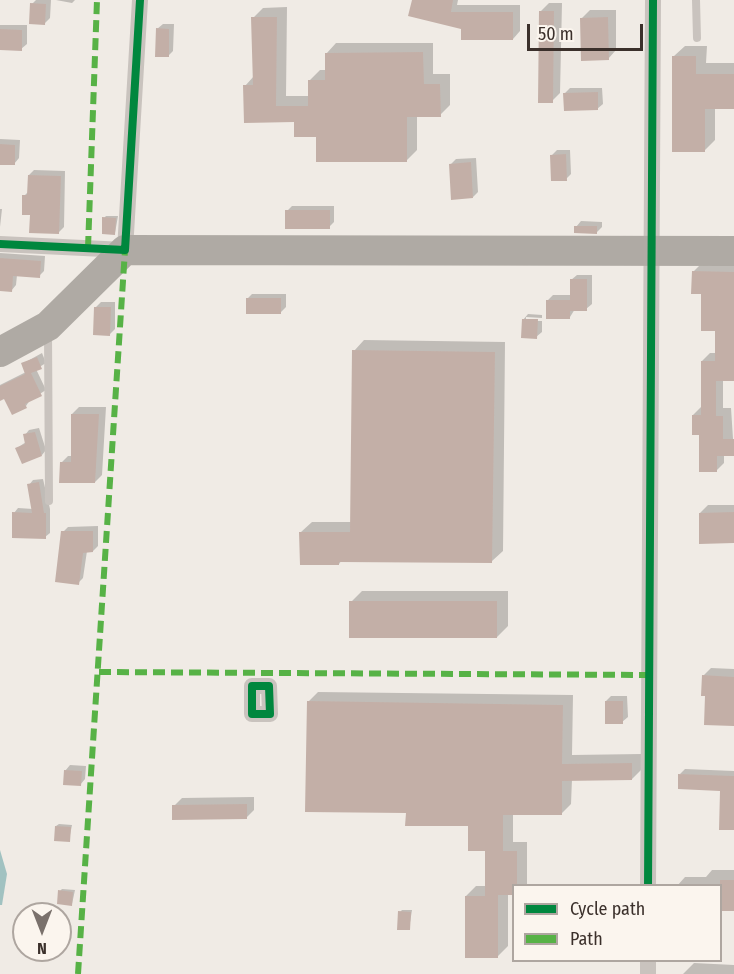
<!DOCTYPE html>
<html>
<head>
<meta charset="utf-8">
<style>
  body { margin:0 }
  #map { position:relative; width:734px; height:974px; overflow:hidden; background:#f0ebe5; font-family:"Fira Sans Condensed",sans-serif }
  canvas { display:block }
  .legend { position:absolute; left:512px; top:884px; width:210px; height:78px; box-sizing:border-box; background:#fbf5ee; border:2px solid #aea6a0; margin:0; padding:8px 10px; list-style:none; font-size:18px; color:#3b302b }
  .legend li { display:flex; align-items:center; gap:12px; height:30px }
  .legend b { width:30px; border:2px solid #aea6a0 }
  .north { position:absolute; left:12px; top:902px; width:60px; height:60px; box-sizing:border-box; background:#fbf5ee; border:2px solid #aea6a0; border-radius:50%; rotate:180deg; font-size:16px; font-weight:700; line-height:24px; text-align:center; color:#3b302b }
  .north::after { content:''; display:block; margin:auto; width:21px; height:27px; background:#7a716c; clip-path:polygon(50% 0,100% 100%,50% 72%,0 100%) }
  .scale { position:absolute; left:527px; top:24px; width:116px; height:27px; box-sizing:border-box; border:3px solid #3b302b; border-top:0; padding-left:8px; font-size:18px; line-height:21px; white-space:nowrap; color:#3b302b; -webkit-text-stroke:4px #fbf5ee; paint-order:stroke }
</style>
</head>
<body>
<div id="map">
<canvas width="734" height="974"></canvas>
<ul class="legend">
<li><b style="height:8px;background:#00873e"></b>Cycle path</li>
<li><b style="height:8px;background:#57b246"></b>Path</li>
</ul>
<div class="north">N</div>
<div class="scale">50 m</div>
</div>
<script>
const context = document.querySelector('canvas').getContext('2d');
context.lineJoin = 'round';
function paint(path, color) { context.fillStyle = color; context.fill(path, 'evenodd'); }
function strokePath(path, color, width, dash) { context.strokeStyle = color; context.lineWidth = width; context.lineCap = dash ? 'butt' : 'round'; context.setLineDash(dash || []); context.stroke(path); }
const water = new Path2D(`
  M0,850L7,874L2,905H0Z`);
const shadow = new Path2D(`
  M36,0H51L50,18L45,23L32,4Z
  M56,0H75L72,3Z
  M414,0H458L457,5H520V31L513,39L463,27Z
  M549,3H562L560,93L552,101L541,11Z
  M287,7L286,96H310V80L320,70H326V54L336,43H433V74H450V105L440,115H417V150L407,160L317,135L245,86L254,76L253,18L263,8Z
  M590,10H616V50L608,59L582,18Z
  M163,24H174L173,51L168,56L157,29Z
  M0,25H27V44L21,49H0Z
  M685,46H707L706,63H734V107L715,108V140L704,151L674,56Z
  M570,88H602L603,104L597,109L565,93Z
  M0,139L20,140L19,158L14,164L0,163Z
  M557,150H570L571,174L566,179L552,155Z
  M476,158L478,192L473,197L451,164L456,159Z
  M34,170L65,171L64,227L58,233L32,214L24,196L29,191V175Z
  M292,206H334V222L329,227L287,211Z
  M0,209H2L0,227Z
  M106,216H118L115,233L104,218Z
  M581,221L602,222V227L597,232L576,227Z
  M0,253L45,256L44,271L39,276L17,275L16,285L11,291L0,290Z
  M701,264H734V379H723V408H731L734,454L724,455V463L716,471L693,415L701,407L702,361L710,353H716V330L693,272Z
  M577,275H592V304L586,309H575L570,317L547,301L553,295H571V280Z
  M252,294H286V307L281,312L247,299Z
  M101,302H115V329L110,334L96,307Z
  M528,314L542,315V318L526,317V321H542V332L536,337L523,320Z
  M364,340L505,342L503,551L492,561L342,560L339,564L301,532L312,522H352L354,351Z
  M42,353L46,363L36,369L46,390L30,400L26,406L5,397L0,399V385L26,372L22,364Z
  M79,407H106L102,475L95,482L61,463L68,456H72V414Z
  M39,428L46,450L42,455L17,448L26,442L25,435L29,430Z
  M43,479L50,509V533L45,537L14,513L18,508L33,509L29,485L33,480Z
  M708,505H734V541L700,513Z
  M98,526V546L93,551H87L83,578L78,583L63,532L68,527Z
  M362,591H508V626L497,637L351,602Z
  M711,668L734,669V725L707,695L703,676Z
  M318,692L573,695L572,755L642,754V769L632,779H572L571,804L561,814L513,813V842H527V884L514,886V894H508V946L498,956L466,896L476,886H486V850L470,824L407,812L308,702Z
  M611,696H627L628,717L622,722L606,701Z
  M70,765L86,766L85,779L80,785L65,771Z
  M685,769L734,771V829L721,789L680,774Z
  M254,797V810L246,818L174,806L182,798Z
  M59,824L72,825L69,840L56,826Z
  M712,870H734V909L720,886H677L685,877H706Z
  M62,889L75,890L72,904L60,891Z
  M402,910H412L409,929L400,912Z
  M694,963L734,965V974H683Z`);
const building = new Path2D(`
  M412,0H453L451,12H513V40H461V29L408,16Z
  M30,3L46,4L45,25L29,24Z
  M539,11H554L553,103H538Z
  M251,17H277L276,106H308V80H325V53L423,52L424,84H440L441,117H407V162H316V137H294V122L244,123L243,85H253Z
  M608,17L609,60L581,61L580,18Z
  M156,28L169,29V57H155Z
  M0,29L22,30V51L0,50Z
  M672,56H696V74H734V109H705V152H672Z
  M598,92V110L564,111L563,93Z
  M0,144L15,145V165H0Z
  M566,154L567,181H551L550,155Z
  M471,162L473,198L451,200L449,164Z
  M28,175L61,176L59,234L29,233L30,215H22V195H27Z
  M285,210H330V229H285Z
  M102,217L116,218L115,235L102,234Z
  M574,226H597V234L574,233Z
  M0,258L41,261L40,278L13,276L12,292L0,291Z
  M692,271L734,272V381H716V416H723V439H734V456H717V472H699V435H692V415H701V361H715V331H701V294H691Z
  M570,279H587V311H570V319H546V300H570Z
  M246,298H281V314H246Z
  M94,307H111L110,336L93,335Z
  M522,319H538L537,339L521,338Z
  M352,350L495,352L492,563L339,562V565H300L299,532H350Z
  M37,357L42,369L31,373L42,396L25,404L27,408L12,415L4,399L0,401V386L25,374L21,363Z
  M71,414H99L95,483H59L60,462H71Z
  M35,432L42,456L22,464L15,448L25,444L23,434Z
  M39,482L44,513H46V539L12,538V512L32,513L27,484Z
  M734,512V543L699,544V513Z
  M61,531H93V552L83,553L79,585L55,582Z
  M349,601H497V638H349Z
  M702,675L734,677V726L704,725L705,696H701Z
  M307,701L563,705L562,764L632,763V780L562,781V815H503V851H517V885H513V895H498V958H465V896H485V851H468V826H405L406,813L305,812Z
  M605,701H623V724H605Z
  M64,770L82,771L81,786L63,785Z
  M678,774L734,776V830H719L720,791L678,789Z
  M247,804V819L172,820V805Z
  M55,826L71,827L70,842L54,841Z
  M720,880H734V911H720Z
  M58,890L73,892L72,906L57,904Z
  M398,911L411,912L410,930H397Z`);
const lane = new Path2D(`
  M696,0L697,38
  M48,333L49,501`);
const street = new Path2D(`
  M0,244L125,250L140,0
  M252,686H269L270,714H252Z
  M648,886L653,0
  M648,974V960`);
const highway = new Path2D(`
  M0,352L48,326L125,250L734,251`);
const quiet = new Path2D(`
  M88,248L97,0
  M99,672L649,675
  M78,974L125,250`);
const cycleway = new Path2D(`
  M0,244L125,250L140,0
  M252,686H269L270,714H252Z
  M648,886L653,0`);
paint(water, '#a1c2c1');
paint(shadow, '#0003');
paint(building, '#c3afa7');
strokePath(lane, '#c9c3be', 8);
strokePath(street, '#c9c3be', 16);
strokePath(highway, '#afaaa4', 30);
strokePath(quiet, '#57b246', 6, [12, 6]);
strokePath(cycleway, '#00873e', 8);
</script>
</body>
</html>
